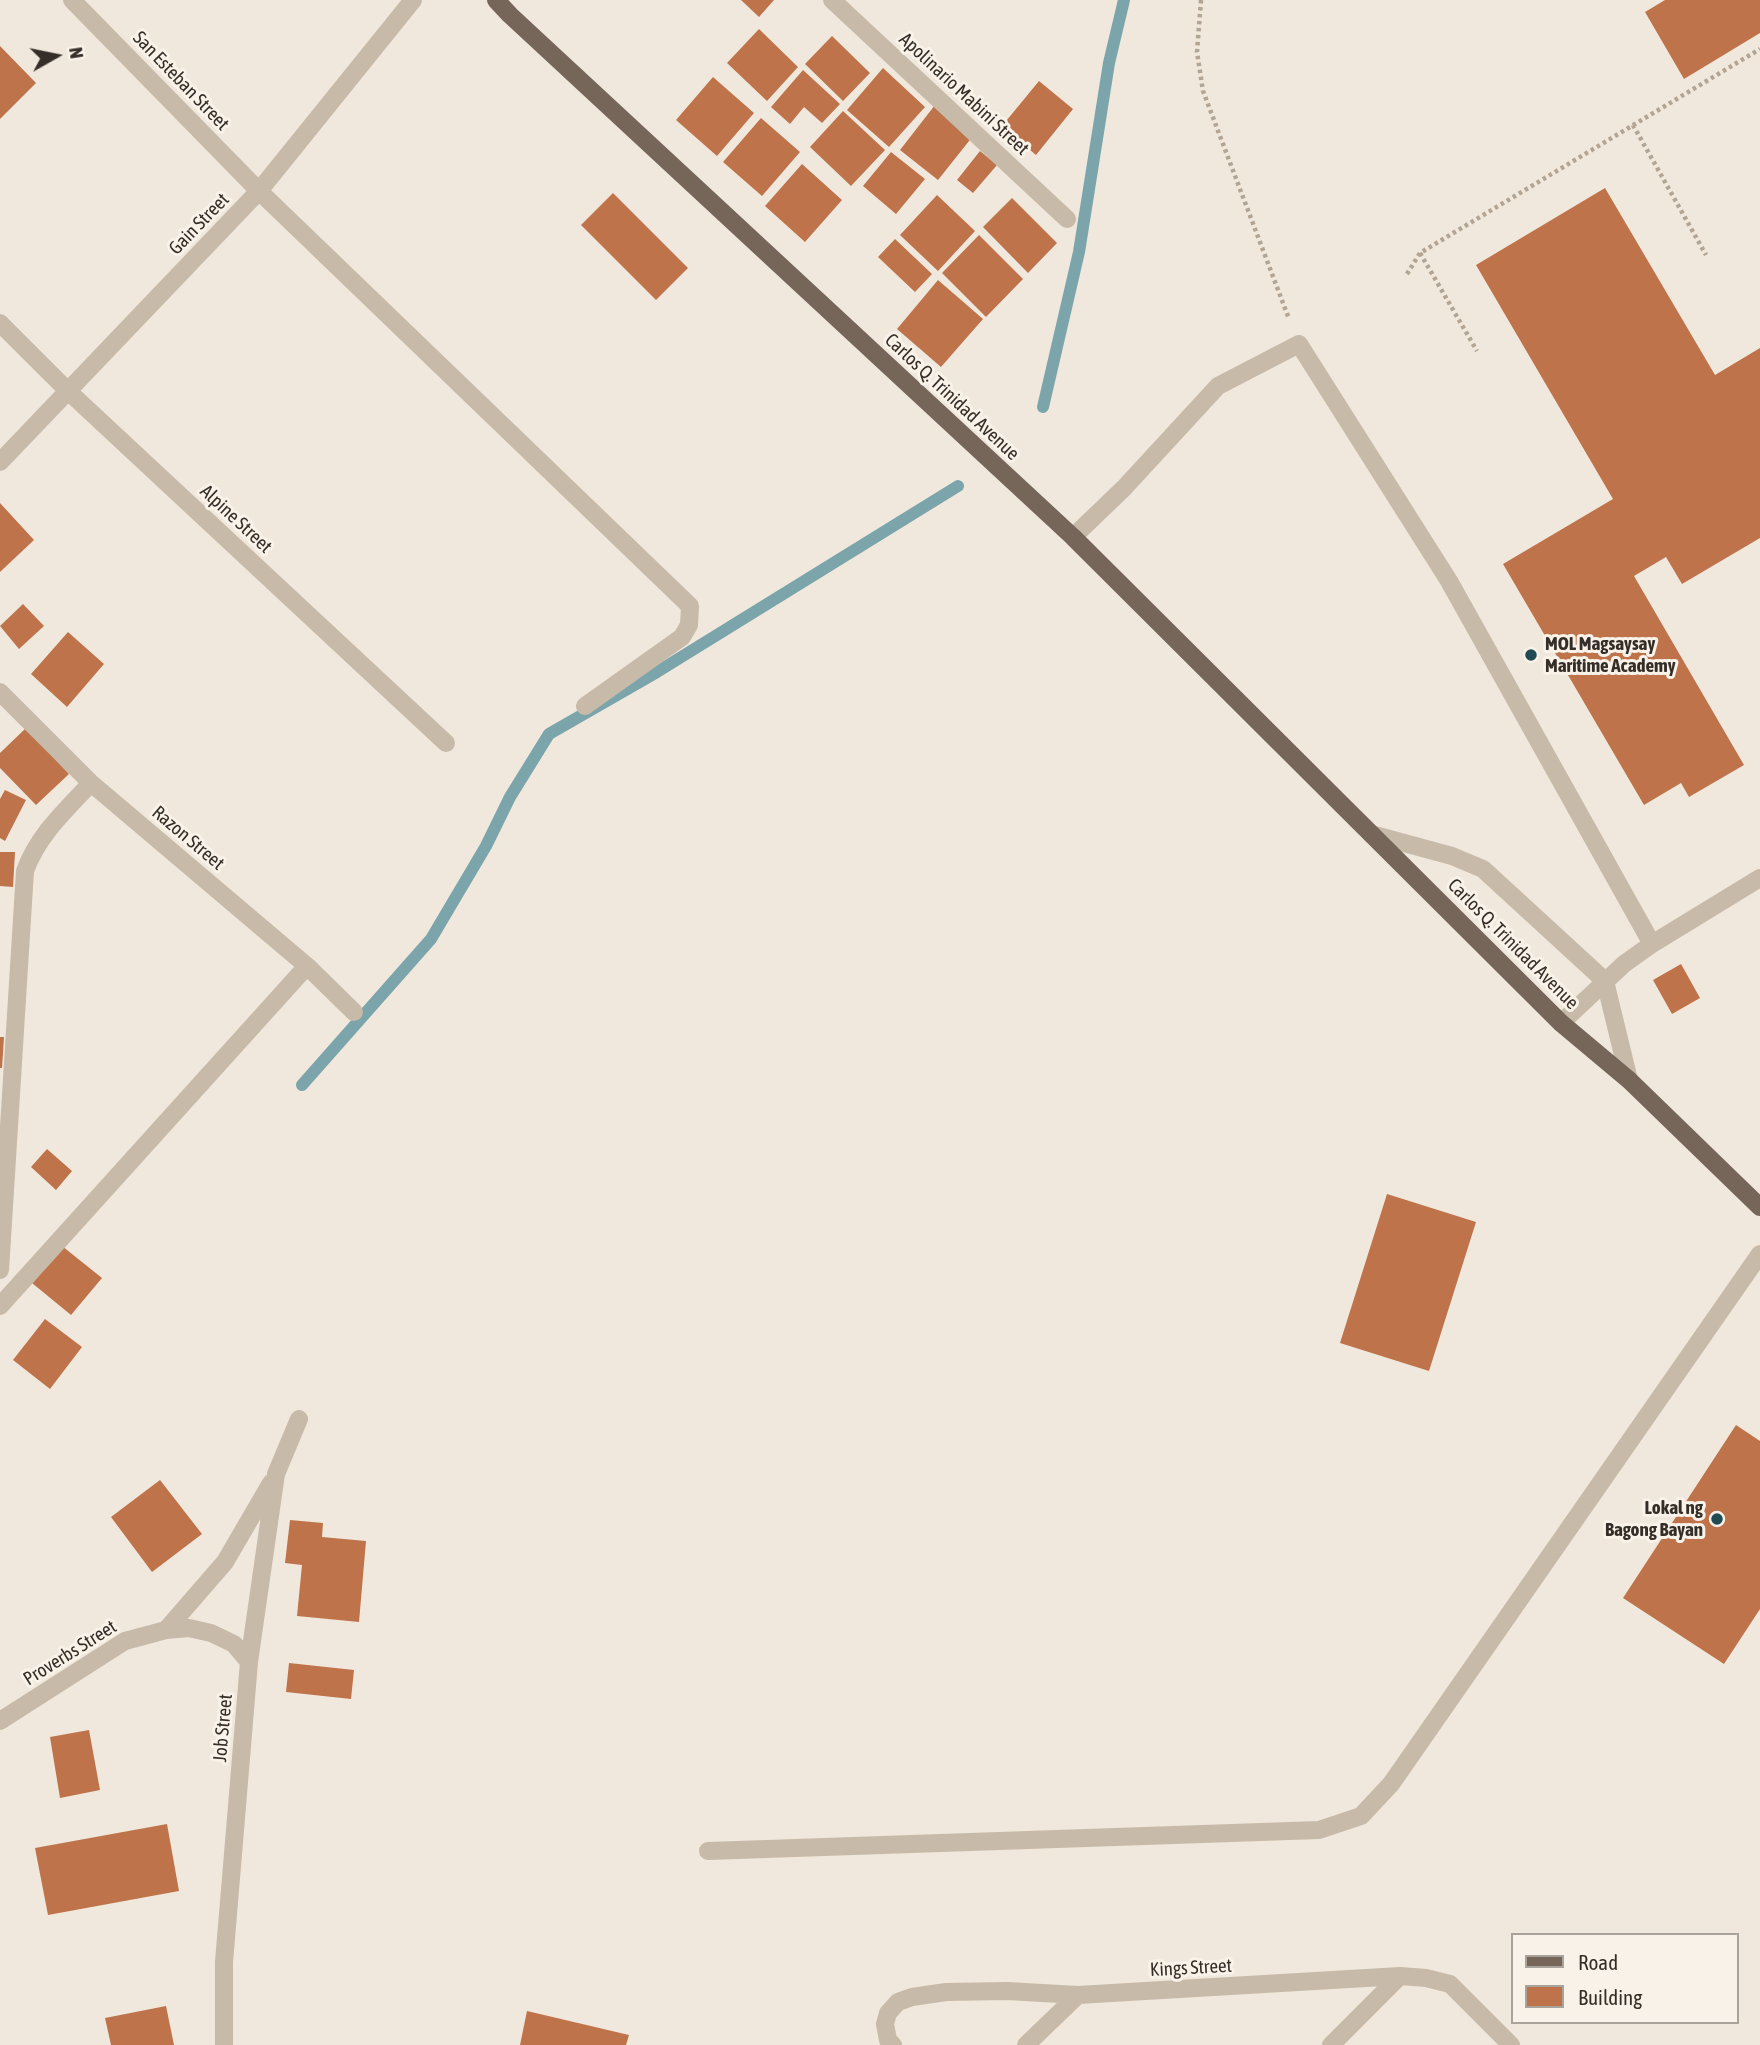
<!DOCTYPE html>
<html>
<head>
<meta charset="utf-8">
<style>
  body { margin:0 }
  #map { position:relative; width:1760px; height:2045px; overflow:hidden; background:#f0e8dc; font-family:"Asap Condensed",sans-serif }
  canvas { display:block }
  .legend { position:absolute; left:1511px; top:1933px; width:228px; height:91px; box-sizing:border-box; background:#f8f2e8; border:2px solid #aaa39b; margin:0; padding:9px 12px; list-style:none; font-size:21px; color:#352d28 }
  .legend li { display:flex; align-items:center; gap:14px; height:35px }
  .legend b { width:35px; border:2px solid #aaa39b }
  .north { position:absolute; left:21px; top:21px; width:70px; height:70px; -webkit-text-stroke:5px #f8f2e8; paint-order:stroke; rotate:81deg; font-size:19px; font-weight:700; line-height:28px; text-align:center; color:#352d28 }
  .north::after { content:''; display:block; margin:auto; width:24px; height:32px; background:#352d28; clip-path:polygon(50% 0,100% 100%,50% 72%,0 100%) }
</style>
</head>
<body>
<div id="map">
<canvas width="1760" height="2045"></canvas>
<ul class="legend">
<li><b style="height:9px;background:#76665a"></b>Road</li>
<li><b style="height:19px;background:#be734b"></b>Building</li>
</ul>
<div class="north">N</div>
</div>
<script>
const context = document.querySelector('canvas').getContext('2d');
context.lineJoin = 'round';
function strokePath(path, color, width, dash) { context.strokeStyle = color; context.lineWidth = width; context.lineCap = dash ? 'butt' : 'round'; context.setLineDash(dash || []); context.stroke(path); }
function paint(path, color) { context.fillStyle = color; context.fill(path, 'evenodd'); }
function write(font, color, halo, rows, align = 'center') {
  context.font = font + ' "Asap Condensed",sans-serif'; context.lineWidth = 6; context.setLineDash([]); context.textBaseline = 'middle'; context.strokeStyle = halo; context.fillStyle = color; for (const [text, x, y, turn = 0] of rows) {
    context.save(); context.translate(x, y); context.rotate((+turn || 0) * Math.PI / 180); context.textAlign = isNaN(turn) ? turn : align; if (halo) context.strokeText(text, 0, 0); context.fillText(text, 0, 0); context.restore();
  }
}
const stream = new Path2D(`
  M1043,407L1079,252L1109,63L1124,0
  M302,1085L431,939L486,846L510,797L549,734L657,672L958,486`);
const building = new Path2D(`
  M741,0H774L759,17Z
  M1665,0H1760V33L1684,79L1645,12Z
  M759,29L798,67L767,101L727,63Z
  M832,36L870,73L843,101L805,64Z
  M0,46L36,83L0,119Z
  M883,68L925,107L889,147L847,110Z
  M803,70L840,104L822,123L804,107L790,124L771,107Z
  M713,77L754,113L717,156L676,120Z
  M1039,81L1073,109L1036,155L1002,126Z
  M935,105L973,136L938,180L900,150Z
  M843,111L885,150L851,186L810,147Z
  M761,118L800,152L762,196L723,162Z
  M980,151L997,165L973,193L957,180Z
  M891,152L925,179L896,214L863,186Z
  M802,164L842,200L805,242L765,206Z
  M1605,188L1715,375L1760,348V538L1682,584L1666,557L1634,576L1744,765L1689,797L1681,783L1644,805L1503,564L1613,499L1476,265Z
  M613,193L688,268L656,300L581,225Z
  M937,195L975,231L938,271L900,235Z
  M1012,198L1057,243L1028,273L983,227Z
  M979,235L1023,279L986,317L942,273Z
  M895,239L932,274L915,292L878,257Z
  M938,280L983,319L941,367L897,329Z
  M0,503L34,540L0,572Z
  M23,604L44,626L19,649L0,626Z
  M68,632L104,664L67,707L31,674Z
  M26,728L69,774L36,805L0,768V753Z
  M5,790L26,800L5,841L0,838V799Z
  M0,852H15L13,887L0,886Z
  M1681,964L1700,998L1672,1014L1653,980Z
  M0,1037H4L2,1068H0Z
  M47,1149L72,1171L56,1190L31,1167Z
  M1387,1194L1476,1222L1429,1371L1340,1343Z
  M62,1246L102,1278L71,1315L32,1283Z
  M45,1319L82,1347L50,1389L13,1360Z
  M1736,1425L1760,1441V1609L1724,1664L1623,1598Z
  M160,1480L202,1534L152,1572L111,1517Z
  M290,1520L323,1523L322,1537L366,1541L359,1622L297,1616L302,1565L285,1563Z
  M289,1663L354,1670L351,1699L286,1692Z
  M89,1730L100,1790L60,1798L50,1737Z
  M167,1824L179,1891L48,1915L35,1848Z
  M166,2006L174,2045H111L105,2018Z
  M527,2011L629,2035L626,2045H520Z`);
const path = new Path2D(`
  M1201,0L1197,52L1203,91L1289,319
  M1633,125L1706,255
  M1420,253L1477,351
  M1407,274L1420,253L1760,49`);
const minor = new Path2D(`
  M72,0L259,191L690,606L689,625L682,637L585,706
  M832,0L1067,219
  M0,323L68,391L446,743
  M0,462L259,191L413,0
  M1073,537L1124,488L1218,386L1299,344L1449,581L1652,944
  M0,692L91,783L307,966L354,1012
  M1371,834L1452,856L1483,869L1605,981L1629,1080
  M1561,1023L1624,964L1652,944L1760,878
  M0,1270L25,871C38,835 65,811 91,783
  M0,1306L307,966
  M166,1630L225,1562L271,1483
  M0,1721L125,1641L166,1630L189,1628L211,1633L234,1644L249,1662
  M708,1851L1319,1830L1361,1816L1391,1784L1760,1254
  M224,2045V1962L249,1662L276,1474L299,1419
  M893,2045L888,2040L885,2024L888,2013L898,2002L912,1997L946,1992L1007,1991L1078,1995L1400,1976L1426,1978L1450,1984L1511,2045
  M1026,2045L1078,1995
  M1331,2045L1400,1976`);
const major = new Path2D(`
  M496,0L510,15L1073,537L1561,1023L1629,1080L1760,1207`);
const markers = [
  [1531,655,7,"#204b54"],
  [1717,1519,7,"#204b54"]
];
const streetNames = [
  ["San Esteban Street",181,81,46],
  ["Apolinario Mabini Street",964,94,43],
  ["Gain Street",199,224,-46],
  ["Carlos Q. Trinidad Avenue",952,397,43],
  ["Alpine Street",236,519,43],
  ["Razon Street",188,838,40],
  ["Carlos Q. Trinidad Avenue",1513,944,45],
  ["Proverbs Street",70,1653,-32],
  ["Job Street",223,1728,-85],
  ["Kings Street",1191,1968,-3]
];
const poiNames = [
  ["MOL Magsaysay",1545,644],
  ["Maritime Academy",1545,666],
  ["Lokal ng",1703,1508,"right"],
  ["Bagong Bayan",1703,1530,"right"]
];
strokePath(stream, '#7ca5ab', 12);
paint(building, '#be734b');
strokePath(path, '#b3a493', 4.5, [3.5, 3.5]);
strokePath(minor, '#c7baa8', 18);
strokePath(major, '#76665a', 18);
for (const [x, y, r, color] of markers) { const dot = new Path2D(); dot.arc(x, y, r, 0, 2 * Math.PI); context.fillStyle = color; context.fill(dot); strokePath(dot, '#f8f2e8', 2.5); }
write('19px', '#352d28', '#f8f2e8', streetNames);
write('bold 19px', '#352d28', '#f8f2e8', poiNames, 'left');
</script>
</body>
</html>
